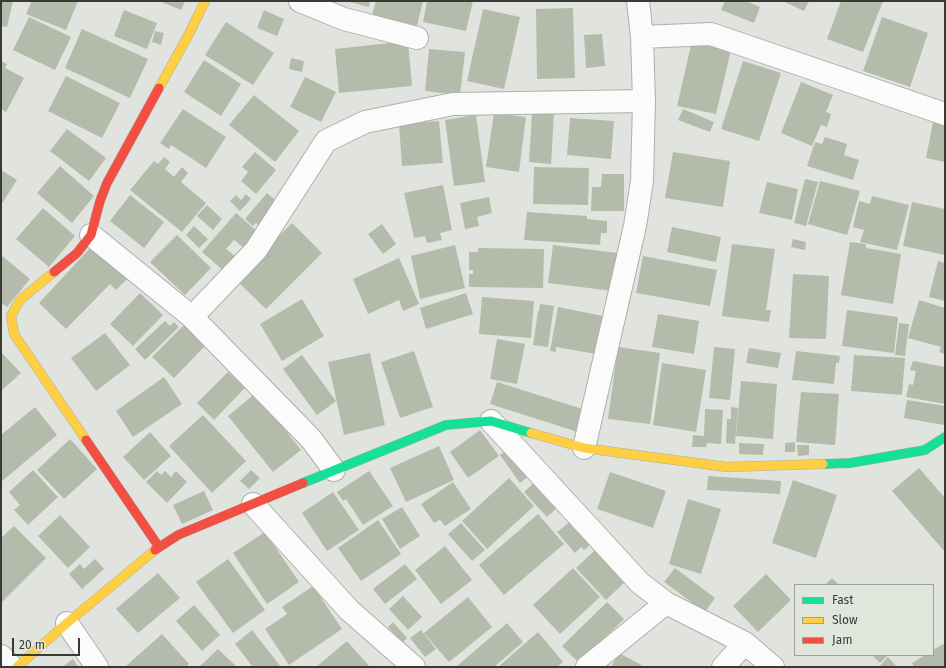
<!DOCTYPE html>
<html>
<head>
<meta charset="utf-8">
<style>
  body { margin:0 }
  #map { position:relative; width:946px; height:668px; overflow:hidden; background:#e1e4de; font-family:"Fira Sans",sans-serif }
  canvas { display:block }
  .frame { position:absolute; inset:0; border:2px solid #383a36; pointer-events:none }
  .legend { position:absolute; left:794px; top:584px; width:140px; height:72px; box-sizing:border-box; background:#e1e6dc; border:1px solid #9da19a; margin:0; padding:5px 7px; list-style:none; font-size:12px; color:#383a36 }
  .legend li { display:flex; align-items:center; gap:8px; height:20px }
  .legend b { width:20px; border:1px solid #9da19a }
  .scale { position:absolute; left:12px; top:638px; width:68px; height:18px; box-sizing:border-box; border:2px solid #383a36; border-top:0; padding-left:5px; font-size:12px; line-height:14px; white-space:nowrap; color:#383a36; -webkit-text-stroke:3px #e1e6dc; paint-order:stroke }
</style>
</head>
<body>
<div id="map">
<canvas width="946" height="668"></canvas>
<div class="frame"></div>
<ul class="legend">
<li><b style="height:5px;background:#16e098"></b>Fast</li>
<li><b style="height:5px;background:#ffcf43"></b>Slow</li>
<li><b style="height:5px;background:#f24e42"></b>Jam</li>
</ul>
<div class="scale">20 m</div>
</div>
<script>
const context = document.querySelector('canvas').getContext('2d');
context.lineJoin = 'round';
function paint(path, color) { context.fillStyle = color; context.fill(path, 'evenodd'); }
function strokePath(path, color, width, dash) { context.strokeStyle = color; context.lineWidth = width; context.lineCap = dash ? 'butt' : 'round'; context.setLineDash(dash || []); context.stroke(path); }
const building = new Path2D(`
  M1,1H13L7,27L1,26Z
  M32,1H78L66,30L26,14Z
  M159,1H185L181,10Z
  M346,1H370L369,7Z
  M376,1H423L417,26L372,15Z
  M427,1H473L466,31L423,22Z
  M725,1H746L760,7L754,23L721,10Z
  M783,1H809L804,11Z
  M841,1H883L863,52L827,39Z
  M573,8L575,78L537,79L536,9Z
  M483,9L520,17L504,89L467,81Z
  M124,10L157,23L147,49L114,36Z
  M264,10L284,19L277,36L257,28Z
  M29,17L71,37L55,70L13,50Z
  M882,17L928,33L910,87L863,71Z
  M226,22L274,53L253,85L205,55Z
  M82,29L148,59L130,98L65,68Z
  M155,31L164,33L161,45L152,42Z
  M602,34L605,66L586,68L584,35Z
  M408,41L412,86L339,93L335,49Z
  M692,41L731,50L716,114L677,106Z
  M429,49L465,52L460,95L425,91Z
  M291,58L304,61L302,72L289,69Z
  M204,60L241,84L221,116L184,92Z
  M1,61L7,64L5,68L24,78L6,112L1,109Z
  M743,61L781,73L759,141L721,129Z
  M66,76L120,103L102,138L48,111Z
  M305,77L336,92L321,122L290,107Z
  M801,82L833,95L826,112L831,114L827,127L821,125L812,146L781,133Z
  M254,95L299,131L275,162L229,125Z
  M183,109L226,137L206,168L171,145L169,149L160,143Z
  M683,109L714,122L710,132L678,120Z
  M494,113L526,117L519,172L486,167Z
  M532,113L554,114L551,164L529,162Z
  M476,115L485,182L454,186L445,120Z
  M570,118L614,121L611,159L567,155Z
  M439,121L443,163L402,166L399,124Z
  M933,122L945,125V162L926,158Z
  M67,129L106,158L89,181L50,151Z
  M825,137L847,144L844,155L859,160L853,180L807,166L815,142L822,144Z
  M255,152L276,170L256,194L241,181L248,172L242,167Z
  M673,152L730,161L723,207L665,198Z
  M164,157L170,162L165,169L174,177L182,167L188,173L181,182L206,203L182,232L130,190L154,161L158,164Z
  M60,166L94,196L72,223L37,193Z
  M534,167L589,168L588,205L533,204Z
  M1,170L17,180L1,205Z
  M602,174H624V211H591L592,187H601Z
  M805,179L818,182L806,226L794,223Z
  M820,181L860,191L847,235L808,224Z
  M767,182L798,189L792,220L759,213Z
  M443,185L452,230L440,233L442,240L427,243L425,236L414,238L404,193Z
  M267,193L282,206L259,226L256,223L253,226L245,219Z
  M246,194L251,199L240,211L230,201L236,195L241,200Z
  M130,195L164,222L144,248L110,221Z
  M872,196L909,205L897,250L860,242L864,230L853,227L859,201L870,204Z
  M489,197L492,213L477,217L479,226L465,229L460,203Z
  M912,202L945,209V255L903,246Z
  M207,205L222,219L213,230L197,216Z
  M43,208L75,236L49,267L16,239Z
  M527,212L587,216V219L607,221V233H601L600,245L524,240Z
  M236,213L258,232L244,248L234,240L226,249L236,257L224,271L202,252Z
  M292,223L322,253L266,309L235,279Z
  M382,224L396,244L383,254L368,234Z
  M194,226L208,239L199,248L186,235Z
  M672,227L721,237L716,262L667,252Z
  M177,235L211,268L185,295L150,262Z
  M793,239L806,242L805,250L791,247Z
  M850,242L866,244V248L901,254L893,304L841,295Z
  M732,244L775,249L766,310H771L769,322L722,316Z
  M93,245L128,278L116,290L110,284L66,329L39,303Z
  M455,245L465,288L420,299L411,256Z
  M553,245L618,253L613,291L548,283Z
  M478,248L544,249L543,288L469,287V274H473V270H469V252H478Z
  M1,255L30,279L7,307L1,303Z
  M643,256L717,270L710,306L636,293Z
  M399,258L419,304L403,311L399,300L368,314L353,279Z
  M938,261L945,263V301L929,297Z
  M793,274L829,276L826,339L789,338Z
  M140,293L163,315L133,346L110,324Z
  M466,293L473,314L426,329L420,308Z
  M482,297L534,301L531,338L479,334Z
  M302,299L324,336L282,361L260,324Z
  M919,300L945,308V354L939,352L941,347L908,338Z
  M540,304L554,306L548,347L533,345L538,311H539Z
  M558,307L603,316L596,354L556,347V352L550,351Z
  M847,310L898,317L894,353L842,346Z
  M658,314L699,321L694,354L652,347Z
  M165,321L170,326L174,322L179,327L145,360L135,349Z
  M899,323L909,324L905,356L895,355Z
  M184,325L205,346L174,378L152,357Z
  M105,333L130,365L96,391L71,358Z
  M497,339L525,344L517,384L490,379Z
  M618,347L660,353L650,424L608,419Z
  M714,347L735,349L730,400L709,398Z
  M749,348L781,353L778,368L746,363Z
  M414,351L433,407L400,418L381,362Z
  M796,351L840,356L839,363H836L834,384L792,380Z
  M1,352L21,373L1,391Z
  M370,353L385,425L344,435L328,362Z
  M302,355L336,401L317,415L283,369Z
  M854,355L905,358L902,395L851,391Z
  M913,361L945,367V404L906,397L909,384L913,385L916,371L910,370Z
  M662,363L706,370L696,432L653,425Z
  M228,372L245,388L214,420L197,403Z
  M164,377L182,404L133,437L116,411Z
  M741,381L777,384L773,439L736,436Z
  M497,382L589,411L581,433L490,404Z
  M801,392L839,394L835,445L796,442Z
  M256,393L301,450L273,472L228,416Z
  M907,400L945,406L944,425L904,418Z
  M35,407L57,435L1,482V435Z
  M731,407L738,408L735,444L726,443L727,419H731Z
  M705,409L723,410L721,444L707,443L706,447H692L693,435L704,436Z
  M203,415L246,461L212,493L169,446Z
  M480,430L499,456L468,478L450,452Z
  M150,432L171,456L144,480L123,457Z
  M70,439L97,469L64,499L37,470Z
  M795,442V452H785V443Z
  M739,443L764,444L763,455L739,454Z
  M797,445H809V455L798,456Z
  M439,446L454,480L406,502L390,468Z
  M510,448L530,475L520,483L500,455Z
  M919,468L945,498V552L892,491Z
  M33,470L58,497L28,525L14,510L20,505L9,492Z
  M251,470L260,478L249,489L240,481Z
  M157,471L161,475L165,471L171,477L176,471L187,482L167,503L146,482Z
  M369,471L393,506L363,525L346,499L343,501L337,492Z
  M610,472L666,491L653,528L597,509Z
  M708,476L781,481L780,494L707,490Z
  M509,478L534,506L487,549L462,521Z
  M537,480L559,506L547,517L524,492Z
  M793,480L837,495L816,558L772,543Z
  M453,482L471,509L445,526L440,520L434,523L421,504Z
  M204,491L213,510L182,524L173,505Z
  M333,492L359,530L327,551L302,513Z
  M688,499L721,509L701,574L669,564Z
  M402,507L420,536L400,549L382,519Z
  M538,514L564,544L504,595L479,565Z
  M60,515L90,547L68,568L38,536Z
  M378,520L401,554L361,581L338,548Z
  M571,521L591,544L584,550L581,547L575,553L557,532Z
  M461,523L485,550L472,561L448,534Z
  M14,526L46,558L1,603V538Z
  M265,532L299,582L267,604L233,553Z
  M445,546L472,580L441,604L415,570Z
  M595,550L625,582L606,600L576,568Z
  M95,559L104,569L82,589L69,574L80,564L84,569Z
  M228,559L265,610L233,633L196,582Z
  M405,564L417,579L385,604L373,589Z
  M573,568L600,597L560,634L533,605Z
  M675,568L715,598L705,612L664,582Z
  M158,573L180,598L138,633L116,609Z
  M766,574L791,600L758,632L733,606Z
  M832,578L839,585H825Z
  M313,586L342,629L289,665L265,629L287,614L282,607Z
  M403,596L422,617L408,630L389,609Z
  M468,597L492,627L449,662L424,633Z
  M607,602L624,619L579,663L562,646Z
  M194,605L220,635L202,651L176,621Z
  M393,622L407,638L402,643L388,627Z
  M507,623L523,642L494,667H456Z
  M252,630L281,667H253L235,644Z
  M421,630L436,649L425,657L410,638Z
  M538,632L563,662L557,667H498Z
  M162,634L189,664L186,667H127L126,666Z
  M347,641L370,667H316Z
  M945,643V667H914L912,663L925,655H933V650Z
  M218,649L237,667H199Z
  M619,653L645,667H611Z
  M872,655H888L880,663Z
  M888,657L896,666L895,667H879Z
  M73,659L78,667H62Z`);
const street = new Path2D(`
  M300,1L344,19L417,38
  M642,37L711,34L945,114
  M91,235L192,317L311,439L334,470
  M192,317L256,250L326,141L365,122L453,104L644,101
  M491,421L640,583L666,603L745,643L773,667
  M584,448L635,226L642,181L644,101L642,37L638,1
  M253,504L349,610L414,667
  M67,623L97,667
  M1,656L12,667
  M587,667L666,603
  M723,667L745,643`);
const fast = new Path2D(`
  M823,464L850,463L925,450L945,437
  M303,483L446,425L491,421L531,433`);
const slow = new Path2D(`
  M159,88L189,34L205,1
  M54,272L20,300L11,316L14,334L86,440
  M531,433L584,448L727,467L823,464
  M17,667L67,623L155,550`);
const jam = new Path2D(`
  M54,272L77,253L91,235L100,201L107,183L159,88
  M86,440L159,547
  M155,550L178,535L303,483`);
paint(building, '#b4bbab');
strokePath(street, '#adafab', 24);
strokePath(fast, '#adafab', 10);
strokePath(slow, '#adafab', 10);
strokePath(jam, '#adafab', 10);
strokePath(street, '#fafbfa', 22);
strokePath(fast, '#16e098', 9);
strokePath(slow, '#ffcf43', 9);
strokePath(jam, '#f24e42', 9);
</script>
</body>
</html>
